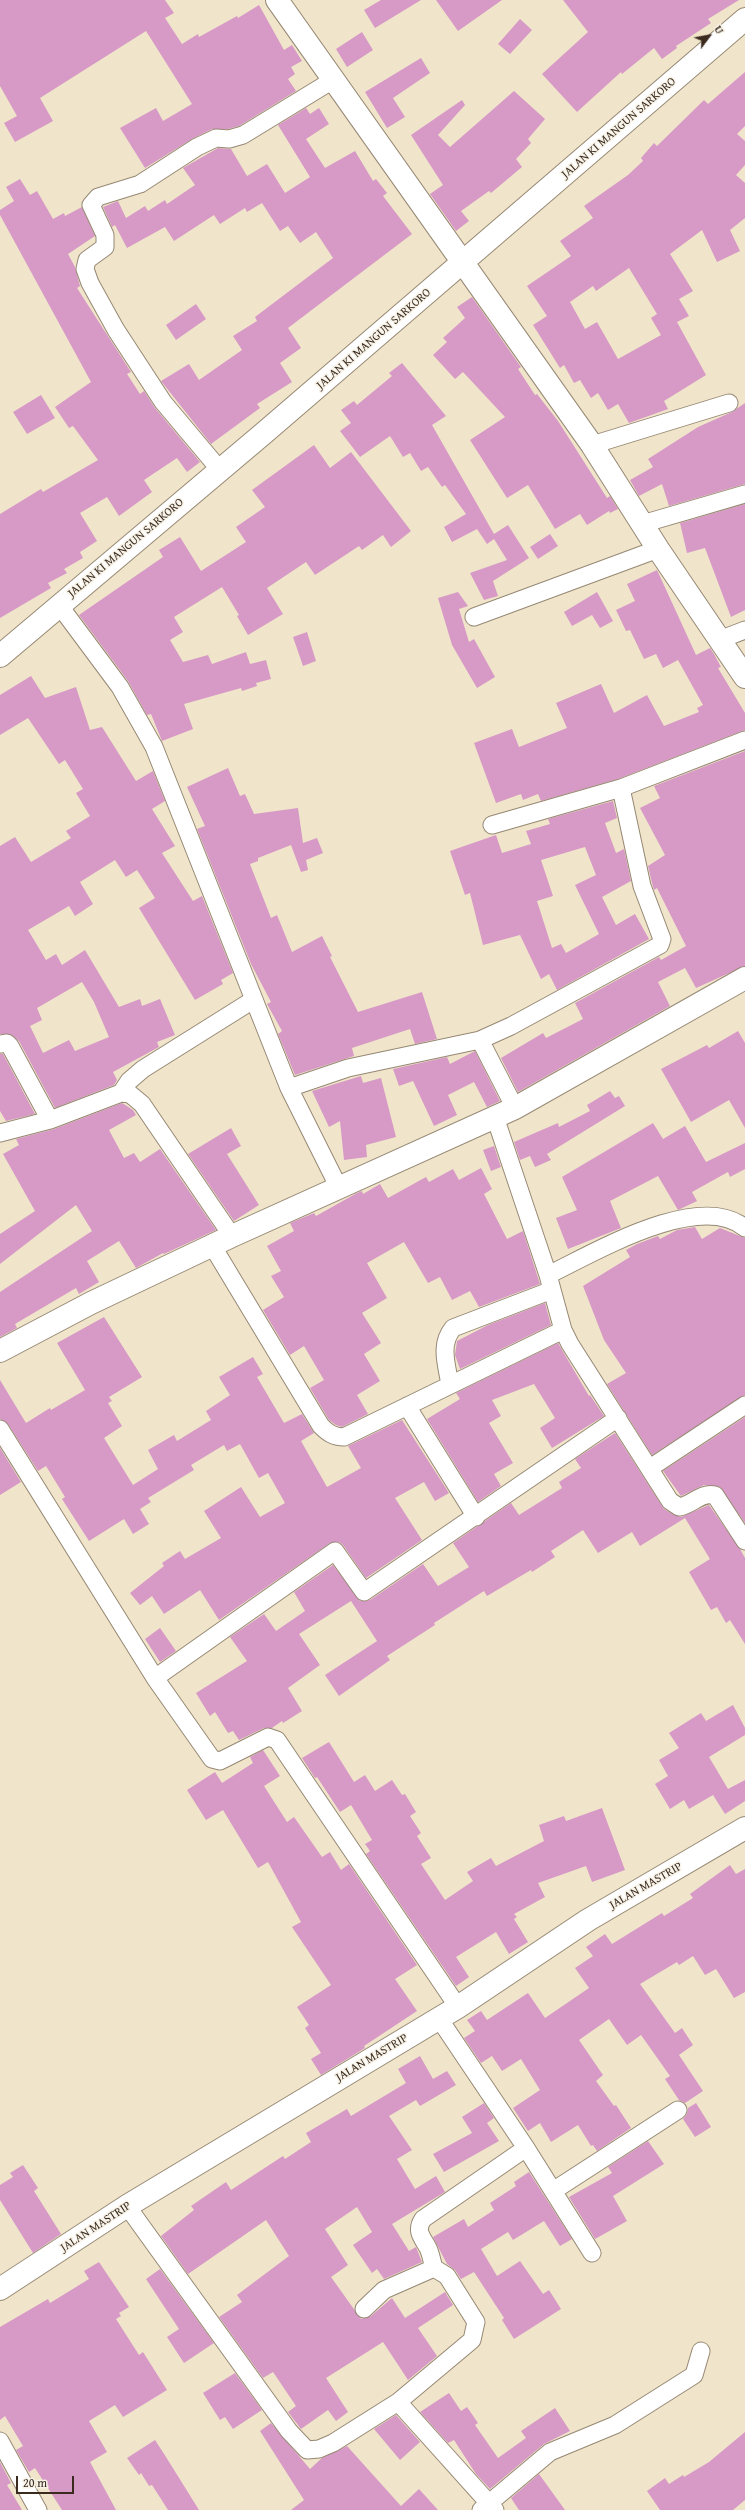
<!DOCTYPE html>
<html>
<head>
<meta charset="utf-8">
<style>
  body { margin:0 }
  #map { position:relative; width:745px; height:2510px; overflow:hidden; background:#f0e5ca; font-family:"Gentium Book Plus",serif }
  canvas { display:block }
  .north { position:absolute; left:689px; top:16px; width:40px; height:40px; -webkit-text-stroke:3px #f7f3e8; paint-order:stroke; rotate:58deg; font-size:11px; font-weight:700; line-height:16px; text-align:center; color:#3b2a1e }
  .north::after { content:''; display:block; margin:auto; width:14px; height:18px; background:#3b2a1e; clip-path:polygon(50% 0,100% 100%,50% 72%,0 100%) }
  .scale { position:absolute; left:16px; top:2476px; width:58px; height:18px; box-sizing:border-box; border:2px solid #3b2a1e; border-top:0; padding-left:5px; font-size:12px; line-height:14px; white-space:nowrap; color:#3b2a1e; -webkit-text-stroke:3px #f7f3e8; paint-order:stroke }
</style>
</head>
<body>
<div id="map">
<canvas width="745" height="2510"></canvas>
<div class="north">U</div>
<div class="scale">20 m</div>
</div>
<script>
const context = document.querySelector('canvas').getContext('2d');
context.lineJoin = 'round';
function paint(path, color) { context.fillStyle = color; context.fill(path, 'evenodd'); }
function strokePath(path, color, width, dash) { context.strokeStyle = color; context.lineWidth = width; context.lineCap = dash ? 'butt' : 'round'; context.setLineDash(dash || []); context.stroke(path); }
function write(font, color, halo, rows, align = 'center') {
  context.font = font + ' "Gentium Book Plus",serif'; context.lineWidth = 3; context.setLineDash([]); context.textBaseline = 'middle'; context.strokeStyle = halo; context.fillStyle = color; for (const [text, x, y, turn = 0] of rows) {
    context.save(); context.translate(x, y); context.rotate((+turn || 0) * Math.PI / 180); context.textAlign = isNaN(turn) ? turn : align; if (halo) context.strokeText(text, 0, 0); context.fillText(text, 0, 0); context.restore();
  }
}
const building = new Path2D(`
  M0,0H165L174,13L165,18L182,44L198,34L199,37L237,16L238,18L259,5L284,50L292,45L302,61L291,67L295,74L288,79L296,91L239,126L228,129H212L192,139L145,168L120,128L156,108L163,121L192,104L146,31L40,98L53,121L15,142L4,123L17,116L0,86Z
  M381,0H421L375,28L364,10Z
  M436,0H502L458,31Z
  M563,0H739L708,19L711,23L676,46L677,48L662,59L654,48L622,74L621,72L577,112L542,74L588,32Z
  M520,19L532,30L510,54L498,44Z
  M362,32L373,50L347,67L336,49Z
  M421,58L430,73L393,98L405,117L387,128L365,92Z
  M745,72V126L737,134L745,141V165L736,175L745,183V218L730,230L740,251L717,262L702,230L670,254L693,291L679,299L689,316L677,322L706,375L664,401L668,409L629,423L618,404L608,410L598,393L591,398L580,380L574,383L564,365L560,368L533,325L547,316L527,286L571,256L560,241L593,218L584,206L628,175L643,161L641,158L654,143L657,146L704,100L708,104ZM629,268L657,314L651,318L661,335L618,359L597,322L585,329L570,302L593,286L596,291Z
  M514,91L545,119L528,139L531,143L516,159L522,167L491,193L489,191L461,211L469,221L456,231L430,194L443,185L411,135L462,100L465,105L438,135L450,147Z
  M306,108L310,114L319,108L329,124L306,139L325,168L355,151L373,181L376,179L387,193L383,196L412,234L288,328L301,348L280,363L292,382L257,404L260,408L211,444L161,381L189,364L199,380L242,350L233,336L257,321L255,317L333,258L316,232L300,243L288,226L280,231L262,203L247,212L245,208L220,224L214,215L174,241L165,227L127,248L115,225L112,227L103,207L118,201L126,218L145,206L148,211L165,200L167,204L195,185L183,168L218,148L231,149L247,176L267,164L285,193L310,177L278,125Z
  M20,179L30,195L37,191L53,219L64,213L65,216L82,207L95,236L68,254L75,267L80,286L77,288L131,372L127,374L140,394L144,391L155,408L200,462L187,472L177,458L144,480L152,492L119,516L107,497L80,513L97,541L80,552L83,558L64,569L67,573L48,583L51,588L0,618V514L41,489L43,492L98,460L73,426L69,428L55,407L91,382L0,215V210L14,201L6,187Z
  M472,297L521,367L518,369L535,395L537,394L558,421L607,498L610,496L618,509L610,513L609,511L587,525L580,514L555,529L528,485L507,498L470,440L505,417L463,372L455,379L433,355L447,342L443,338L465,318L457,307Z
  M196,304L206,319L176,340L166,325Z
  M402,363L446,416L432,425L494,534L508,525L529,558L493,581L498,596L484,600L470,573L507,560L494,539L487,544L477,529L452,542L444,527L466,514L445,485L442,487L428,467L421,471L410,453L403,457L390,436L360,457L340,431L351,423L341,410L354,401L357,405L392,376L389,373Z
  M41,395L55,418L27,434L13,412Z
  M745,403V484L669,506L662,484L639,496L630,480L653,467L648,459L698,427L732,412Z
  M314,445L330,468L351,452L411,531L391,547L383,535L362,550L359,546L315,575L306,562L267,588L283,614L248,635L237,616L239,615L222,587L174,617L183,632L170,640L183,662L208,655L212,664L246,652L250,664L266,660L271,679L256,683L257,686L242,691L241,688L184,704L193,729L162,741L151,714L147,715L128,681L79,615L163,557L159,550L180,537L201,571L246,542L236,527L265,507L252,490Z
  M745,504V610L731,617L705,548L687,553L680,523Z
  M550,534L558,546L538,559L530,547Z
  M657,570L696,655L710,648L714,654L721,667L718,668L745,713V730L618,779L541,801L538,794L523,800L521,794L496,803L474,743L512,729L519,747L567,728L556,703L601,684L614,713L647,695L664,726L699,712L697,708L703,705L678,660L663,668L656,654L644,659L630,630L626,631L616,610L635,601L627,584Z
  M458,592L468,606L459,609L469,642L474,639L495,677L477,688L452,645L438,598Z
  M597,592L613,621L600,628L592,615L572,626L564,612Z
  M307,632L316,661L303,666L293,637Z
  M31,676L45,698L76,687L90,730L102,727L136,781L153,771L165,801L152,809L175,846L162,853L193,901L202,896L233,973L221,980L223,984L195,1000L139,908L155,898L137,870L126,877L115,860L80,882L93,904L75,916L69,906L28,930L46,960L56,954L62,965L85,950L119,1007L140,999L142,1006L160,999L175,1035L157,1042L159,1047L113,1072L117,1080L114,1085L55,1108L19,1041L10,1034H0V846L15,837L31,862L71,838L66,831L90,816L76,793L83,789L65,760L59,764L28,718L0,735V695ZM82,982L94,1002L109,1037L75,1051L69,1040L43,1053L30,1026L42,1020L37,1008Z
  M745,751V966L696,988L685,968L658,982L670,1006L518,1092L501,1058L543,1033L546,1038L583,1019L575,1003L659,957L661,960L686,946L657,888L654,890L652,883L648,866L665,855L640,808L660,798L654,786Z
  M228,768L240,796L245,794L254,814L298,808L303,843L317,838L323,853L306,860L308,870L301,872L291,845L258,858V861L250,864L271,918L277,915L292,952L322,936L332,956L330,957L358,1012L422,992L437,1039L415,1044L410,1029L352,1048L354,1056L295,1075L278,1034L282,1031L267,1004L271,1002L251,964L197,829L205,826L187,787Z
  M613,801L617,818L605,823L616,853L624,849L631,881L602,897L616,925L635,914L649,939L557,990L549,974L541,979L520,935L483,945L470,893L465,895L450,851L496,835L502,853L531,844L526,831L550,824L548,819ZM585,847L596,875L575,885L599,934L566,953L561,944L552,948L537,901L553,896L541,860Z
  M738,1031L745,1043V1128L729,1100L691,1122L661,1069L707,1045L709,1048Z
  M475,1051L500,1101L487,1107L474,1082L448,1095L457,1115L434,1126L413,1081L399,1086L393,1069L447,1057L450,1064Z
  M0,1054H3L35,1114L6,1121L0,1111Z
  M361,1076L363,1083L381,1078L396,1137L366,1145L367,1157L344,1160L340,1121L329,1127L312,1091Z
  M610,1091L615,1098L619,1096L625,1106L547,1154L551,1160L535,1167L530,1156L520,1160L514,1142L558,1123L559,1127L590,1111L587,1105Z
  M122,1103L133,1110L136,1115L109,1130L124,1158L134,1153L140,1162L160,1149L216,1230L164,1254L163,1253L136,1268L119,1241L87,1261L99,1282L79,1294L76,1288L15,1324L17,1328L0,1337V1292L92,1231L76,1205L0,1264V1234L35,1211L3,1154L19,1145L16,1139L54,1129Z
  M653,1123L663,1139L685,1126L706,1162L745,1143V1169L730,1177L728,1172L692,1192L697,1201L678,1210L658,1176L610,1201L621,1228L568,1249L556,1218L577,1210L562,1177Z
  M231,1128L241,1146L227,1154L259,1205L234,1221L188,1154Z
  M494,1146L501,1167L491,1171L483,1150Z
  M481,1168L492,1189L484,1194L507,1239L523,1231L540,1284L479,1307L470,1291L452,1300L440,1277L428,1283L404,1242L367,1263L387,1298L362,1313L381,1343L364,1354L380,1381L357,1395L368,1414L342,1427L336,1425L329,1420L310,1388L324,1380L304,1346L290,1355L263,1310L284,1297L271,1276L281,1271L267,1246L294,1231L290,1223L314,1213L316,1216L357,1193L362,1191L363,1194L380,1184L388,1198L426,1177L429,1182L453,1169L459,1180Z
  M695,1227L702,1239L720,1228L745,1238V1395L652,1455L607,1384L626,1373L604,1340L583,1286L630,1257L626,1250L637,1244L658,1236L660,1239L677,1230Z
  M545,1303L551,1325L460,1369L455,1355L457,1341L488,1325Z
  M104,1317L142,1377L109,1397L112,1401L108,1403L122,1426L104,1438L133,1485L158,1469L148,1450L174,1435L177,1441L211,1420L206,1411L230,1395L219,1377L253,1357L263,1374L257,1377L284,1423L302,1414L314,1433L301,1441L327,1487L361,1468L348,1446L402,1420L449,1493L435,1501L424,1482L395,1498L422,1540L366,1578L343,1545L339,1542L330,1543L219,1620L200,1590L164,1614L152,1596L140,1605L130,1593L164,1566L162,1563L180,1551L185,1559L221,1538L204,1511L241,1487L260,1517L285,1503L268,1473L259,1478L240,1444L227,1451L224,1445L191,1465L194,1470L148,1498L151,1502L140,1509L149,1524L133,1534L124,1519L89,1541L62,1499L65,1497L46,1466L38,1471L8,1424L0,1419V1380L26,1423L50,1408L51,1410L85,1390L57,1343Z
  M558,1343L589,1396L590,1395L604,1416L552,1448L540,1428L555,1418L534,1384L492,1400L501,1416L489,1423L513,1463L494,1474L501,1486L478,1502L427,1419L460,1399L456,1393Z
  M745,1417V1523L720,1487L704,1485L681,1496L663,1471Z
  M615,1433L664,1509L674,1515L681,1517L709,1505L740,1549L745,1558V1644L730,1620L726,1623L717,1607L711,1610L689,1572L710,1559L685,1518L640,1546L632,1532L598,1553L583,1530L551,1551L555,1557L532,1572L531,1570L487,1596L484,1591L434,1623L435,1625L387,1656L390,1660L339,1696L325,1675L377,1641L351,1601L299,1634L320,1665L288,1688L302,1711L283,1723L282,1721L272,1728H264L239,1740L233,1731L228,1733L215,1712L210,1716L196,1693L247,1661L230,1637L264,1614L276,1631L305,1611L294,1592L333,1565L360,1601L370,1600L423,1564L438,1586L469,1567L453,1543L511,1503L519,1515L562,1488L559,1482L581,1468L575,1459Z
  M0,1448L21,1482L0,1495Z
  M160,1628L176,1651L160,1662L145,1639Z
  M733,1705L745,1728V1735L709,1757L728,1789L745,1780V1801L725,1814L713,1795L689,1809L684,1800L670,1809L655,1784L668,1776L659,1760L679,1748L669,1733L701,1713L706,1721Z
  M329,1742L354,1782L365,1775L375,1791L392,1780L402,1795L405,1794L416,1812L410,1816L421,1833L417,1836L431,1858L421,1864L445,1900L473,1881L467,1872L491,1858L496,1866L544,1841L539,1825L564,1816L566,1821L602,1808L625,1870L592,1882L586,1866L538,1883L545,1897L514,1914L517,1917L514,1919L528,1942L509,1954L496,1932L456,1957L469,1977L456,1986L366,1854L370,1851L365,1844L372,1840L351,1805L340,1812L317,1777L315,1778L302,1758Z
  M263,1750L280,1776L264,1786L287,1822L294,1817L322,1857L330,1852L341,1870L349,1864L417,1965L395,1979L417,2011L364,2046L365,2048L321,2075L311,2059L321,2053L305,2028L309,2025L297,2007L331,1985L292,1927L301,1922L268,1862L258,1868L223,1810L206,1820L187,1790L215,1772L222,1783L253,1763L250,1757Z
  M730,1865L736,1874L745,1869V1992L734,1998L716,1969L705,1975L693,1956L679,1965L677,1962L640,1984L675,2033L682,2028L693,2045L679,2055L703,2091L685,2103L679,2100L665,2079L670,2076L641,2035L627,2045L609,2019L579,2040L603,2075L596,2081L614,2106L616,2105L631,2128L597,2151L593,2145L591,2146L578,2125L551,2142L540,2123L528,2131L513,2108L540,2090L521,2059L502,2071L492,2056L481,2063L464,2038L475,2031L467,2020L481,2011L487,2020L528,1993L545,2018L589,1988L575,1968L593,1956L586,1947L605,1934L612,1944L662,1913L664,1916L693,1898L690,1894Z
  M420,2056L433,2079L447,2071L456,2085L420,2106L416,2100L389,2116L412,2150L397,2159L415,2189L436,2176L445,2192L392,2224L409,2251L416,2247L422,2262L384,2279L377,2269L372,2273L353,2245L372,2232L357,2207L325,2229L348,2265L331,2277L361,2319L371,2316L392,2298L405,2318L445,2292L453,2305L418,2328L437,2356L408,2380L383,2342L326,2378L348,2412L336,2421L328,2410L301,2429L288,2412L296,2406L273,2372L263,2378L219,2317L242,2302L237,2295L289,2256L266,2220L188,2274L161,2236L194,2210L191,2206L226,2182L231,2190L283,2156L285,2159L311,2142L306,2133L347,2109L351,2116L406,2083L398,2069Z
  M484,2103L494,2118L487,2123L499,2141L444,2172L433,2154L472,2133L462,2117Z
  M696,2103L711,2127L695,2137L683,2119L687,2114L688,2108Z
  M648,2141L664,2164L613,2196L627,2221L595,2239L569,2197L612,2173L608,2167Z
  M23,2165L38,2188L34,2191L61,2234L33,2253L0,2200V2185L13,2177L10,2173Z
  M529,2172L572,2239L560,2246L544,2221L513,2240L508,2232L481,2249L497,2276L520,2261L543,2294L549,2290L561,2309L514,2339L502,2320L504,2318L474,2272L461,2279L455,2270L447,2264L433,2237L464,2219L468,2227L494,2210L490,2203L516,2186L514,2182Z
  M99,2262L129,2307L119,2313L121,2316L116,2319L139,2355L143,2352L167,2390L123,2417L115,2405L89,2421L107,2452L90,2462L116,2510H62L35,2468L29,2472L16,2450L23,2446L5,2416L0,2420V2327L48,2299L50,2303L89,2279L84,2271Z
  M160,2269L214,2343L184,2363L167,2337L179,2329L146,2279Z
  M235,2373L262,2410L233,2429L225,2417L220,2420L203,2393Z
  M449,2393L461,2411L467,2407L478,2423L475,2425L498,2458L526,2438L521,2431L555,2408L570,2431L544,2444L490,2489L476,2474L454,2440L448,2443L420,2412Z
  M396,2415L420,2442L400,2460L374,2429Z
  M271,2423L310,2469L322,2458L347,2446L401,2506L419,2489L438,2510H291L304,2500L260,2431Z
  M745,2432V2500L733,2510H660L647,2491L665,2478L669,2484L683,2475L684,2477L709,2462Z
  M155,2440L166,2457L199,2510H168L152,2485L149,2486L141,2473L139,2475L127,2458Z
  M0,2462L11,2483L7,2485L22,2510H0Z
  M539,2474L565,2510H519L511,2498Z`);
const street = new Path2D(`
  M592,445L729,403
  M220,470L163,402L116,330L90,283L85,269L87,260L105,247V235L91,205L98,197L140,184L197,147L216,138L229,139L243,135L333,80
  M642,524L745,494
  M59,605L120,687L154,747L289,1088L339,1188
  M474,617L658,549
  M719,640L745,630
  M492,825L621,788L745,740
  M480,1040L515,1108
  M0,1044L7,1043L10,1046L50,1120
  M289,1088L348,1068L480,1040L511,1026L660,945L662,939L642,886L621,788
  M121,1093L129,1081L143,1069L253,1000
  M495,1117L548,1275L563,1330L570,1344L670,1501L679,1507C692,1505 701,1492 715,1495L745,1541
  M0,1133L50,1120L121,1093L130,1094L142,1104L232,1236
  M213,1247L321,1426C328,1433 334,1437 344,1437L563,1330
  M548,1275C594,1253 699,1190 745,1228
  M450,1385C447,1365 439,1345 453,1328L552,1290
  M407,1406L476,1517
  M0,1429L155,1678L212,1759L220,1761L268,1737L277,1740L458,2007
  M650,1468L745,1405
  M155,1678L335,1551L364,1592L618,1418
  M438,2017L526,2148L592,2253
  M553,2191L678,2110
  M127,2206L289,2431L307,2450L319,2449L333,2443L398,2402L472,2340L476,2322L447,2276L434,2268
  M364,2309L384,2290L434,2268C432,2262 431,2254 428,2248C422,2237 415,2231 423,2219L526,2148
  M398,2402L495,2510
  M0,2441L38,2510
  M481,2510L550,2452L615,2425L694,2375L701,2351`);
const secondary = new Path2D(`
  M277,0L592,445L658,549L745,677
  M0,656L264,433L745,19
  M0,1351L91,1303L232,1236L515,1108L745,978
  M0,2289L127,2206L458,2007L588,1920L745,1828`);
const streetNames = [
  ["JALAN KI MANGUN SARKORO",619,128,-41],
  ["JALAN KI MANGUN SARKORO",374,339,-41],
  ["JALAN KI MANGUN SARKORO",126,548,-40],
  ["JALAN MASTRIP",646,1886,-30],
  ["JALAN MASTRIP",372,2058,-31],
  ["JALAN MASTRIP",96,2227,-33]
];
paint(building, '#d799c6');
strokePath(street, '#968874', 19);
strokePath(secondary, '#968874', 24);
strokePath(street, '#fff', 17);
strokePath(secondary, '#fff', 22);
write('12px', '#3b2a1e', '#f7f3e8', streetNames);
</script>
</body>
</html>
